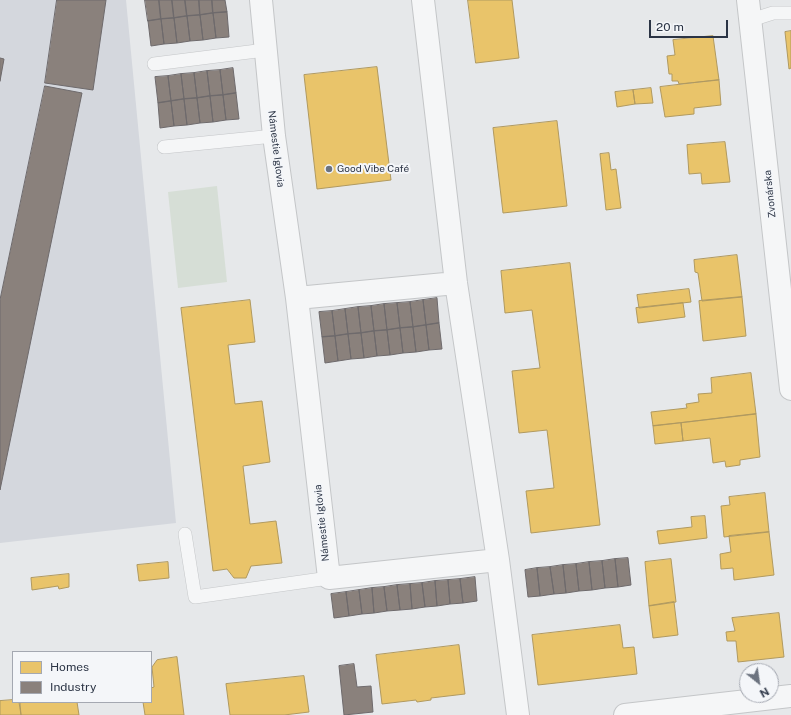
<!DOCTYPE html>
<html>
<head>
<meta charset="utf-8">
<style>
  body { margin:0 }
  #map { position:relative; width:791px; height:715px; overflow:hidden; background:#e6e8ea; font-family:"Public Sans",sans-serif }
  canvas { display:block }
  .legend { position:absolute; left:12px; top:651px; width:140px; height:52px; box-sizing:border-box; background:#f4f6f9; border:1px solid #a4a8b1; margin:0; padding:5px 7px; list-style:none; font-size:12px; color:#2b3445 }
  .legend li { display:flex; align-items:center; gap:8px; height:20px }
  .legend b { width:20px; border:1px solid #a4a8b1 }
  .north { position:absolute; left:739px; top:663px; width:40px; height:40px; box-sizing:border-box; background:#f4f6f9; border:1px solid #a4a8b1; border-radius:50%; rotate:150deg; font-size:11px; font-weight:700; line-height:16px; text-align:center; color:#2b3445 }
  .north::after { content:''; display:block; margin:auto; width:14px; height:18px; background:#6c737f; clip-path:polygon(50% 0,100% 100%,50% 72%,0 100%) }
  .scale { position:absolute; left:649px; top:20px; width:79px; height:18px; box-sizing:border-box; border:2px solid #2b3445; border-top:0; padding-left:5px; font-size:12px; line-height:14px; white-space:nowrap; color:#2b3445; -webkit-text-stroke:3px #f4f6f9; paint-order:stroke }
</style>
</head>
<body>
<div id="map">
<canvas width="791" height="715"></canvas>
<ul class="legend">
<li><b style="height:11px;background:#e9c46a"></b>Homes</li>
<li><b style="height:11px;background:#8a817c"></b>Industry</li>
</ul>
<div class="north">N</div>
<div class="scale">20 m</div>
</div>
<script>
const context = document.querySelector('canvas').getContext('2d');
context.lineJoin = 'round';
function paint(path, color) { context.fillStyle = color; context.fill(path, 'evenodd'); }
function strokePath(path, color, width, dash) { context.strokeStyle = color; context.lineWidth = width; context.lineCap = dash ? 'butt' : 'round'; context.setLineDash(dash || []); context.stroke(path); }
function write(font, color, halo, rows, align = 'center') {
  context.font = font + ' "Public Sans",sans-serif'; context.lineWidth = 4; context.setLineDash([]); context.textBaseline = 'middle'; context.strokeStyle = halo; context.fillStyle = color; for (const [text, x, y, turn = 0] of rows) {
    context.save(); context.translate(x, y); context.rotate((+turn || 0) * Math.PI / 180); context.textAlign = isNaN(turn) ? turn : align; if (halo) context.strokeText(text, 0, 0); context.fillText(text, 0, 0); context.restore();
  }
}
const built = new Path2D(`
  M0,0H126L176,523L0,543Z`);
const green = new Path2D(`
  M217,186L227,282L178,288L168,192Z`);
const homes = new Path2D(`
  M468,0H512L519,58L476,63Z
  M791,31V68L789,69L785,32Z
  M713,36L719,80L679,84L678,81H672V74H669L667,56L675,55L673,40Z
  M377,67L391,180L317,189L304,75Z
  M719,80L721,105L694,108V114L665,117L660,87Z
  M651,88L653,103L635,104L633,90Z
  M633,90L635,104L617,107L615,92Z
  M557,121L567,206L503,213L493,128Z
  M725,142L730,182L702,184L701,173L689,174L687,145Z
  M609,153L611,170L616,169L621,208L606,210L600,154Z
  M737,255L742,297L702,301L698,273L695,272L694,260Z
  M570,263L600,525L531,533L526,491L554,488L547,430L519,433L512,371L540,368L532,310L505,313L501,271Z
  M689,289L691,302L639,308L637,295Z
  M742,297L746,336L703,341L699,301Z
  M250,300L255,342L228,345L235,404L262,401L270,462L243,466L250,524L276,521L282,563L251,566L246,578H234L227,569L213,571L181,308Z
  M683,303L685,317L638,323L636,308Z
  M751,373L756,414L653,426L651,412L687,408L686,404L699,402L698,394L712,393L711,378Z
  M756,414L760,457L740,460V465L726,467L725,461L713,463L710,438L683,441L681,423Z
  M681,423L683,441L655,444L653,426Z
  M765,493L769,532L724,537L721,506L730,505L729,497Z
  M705,516L707,538L659,544L657,531L692,527L691,517Z
  M769,532L774,575L734,580L733,568L721,569L720,554L731,552L729,536Z
  M671,559L676,602L649,606L645,562Z
  M168,562L169,578L139,581L137,565Z
  M69,574V587L59,589L58,586L32,590L31,578Z
  M674,602L678,635L653,638L649,606Z
  M779,613L784,657L738,662L736,641H727L726,632L735,631L732,618Z
  M620,625L623,648L634,647L637,674L538,685L532,635Z
  M459,645L465,694L431,698V700L417,702L416,700L382,704L376,655Z
  M177,657L184,715H145L143,702H151V688L154,687L152,667L157,660Z
  M304,676L309,712L284,715H230L226,684Z
  M13,700V702H19L21,715H0V701Z
  M36,702H77L79,715H21L20,703Z`);
const industry = new Path2D(`
  M57,0H106L93,90L45,83Z
  M145,0H159L161,19L148,21Z
  M159,0H172L174,18L161,19Z
  M172,0H185L187,16L174,18Z
  M185,0H199L200,15L187,16Z
  M199,0H212L213,13L200,15Z
  M212,0H225L227,12L213,13Z
  M227,12L229,37L216,38L213,13Z
  M213,13L216,38L203,40L200,15Z
  M200,15L203,40L190,41L187,16Z
  M187,16L190,41L177,43L174,18Z
  M174,18L177,43L164,44L161,19Z
  M161,19L164,44L151,46L148,21Z
  M0,58L4,59L0,81Z
  M233,68L236,93L223,95L220,70Z
  M220,70L223,95L210,96L207,71Z
  M207,71L210,96L197,98L194,73Z
  M194,73L197,98L184,99L181,74Z
  M181,74L184,99L171,101L168,76Z
  M168,76L171,101L158,103L155,77Z
  M45,86L82,93L0,490V300Z
  M236,93L239,119L226,120L223,95Z
  M223,95L226,120L213,122L210,96Z
  M210,96L213,122L200,123L197,98Z
  M197,98L200,123L187,125L184,99Z
  M184,99L187,125L174,126L171,101Z
  M171,101L174,126L160,128L158,103Z
  M437,298L439,323L426,325L423,300Z
  M423,300L426,325L413,327L410,302Z
  M410,302L413,327L400,328L397,303Z
  M397,303L400,328L387,330L384,304Z
  M384,304L387,330L374,331L371,306Z
  M371,306L374,331L361,333L358,307Z
  M358,307L361,333L348,334L345,309Z
  M345,309L348,334L335,336L332,311Z
  M332,311L335,336L322,337L319,312Z
  M439,323L442,349L429,350L426,325Z
  M426,325L429,350L416,352L413,327Z
  M413,327L416,352L403,353L400,328Z
  M400,328L403,353L390,355L387,330Z
  M387,330L390,355L377,356L374,331Z
  M374,331L377,356L364,358L361,333Z
  M361,333L364,358L351,359L348,334Z
  M348,334L351,359L338,361L335,336Z
  M335,336L338,361L325,363L322,337Z
  M628,558L631,585L618,587L615,559Z
  M615,559L618,587L605,588L602,561Z
  M602,561L605,588L592,590L589,562Z
  M589,562L592,590L579,591L576,564Z
  M576,564L579,591L566,593L563,565Z
  M563,565L566,593L554,594L550,567Z
  M550,567L554,594L540,596L537,568Z
  M537,568L540,596L528,597L525,570Z
  M475,577L477,601L463,603L460,579Z
  M460,579L463,603L450,604L448,580Z
  M448,580L450,604L437,606L435,581Z
  M435,581L437,606L425,607L422,583Z
  M422,583L425,607L412,609L410,584Z
  M410,584L412,609L400,610L397,585Z
  M397,585L400,610L387,611L384,587Z
  M384,587L387,611L374,613L372,588Z
  M372,588L374,613L362,614L359,590Z
  M359,590L362,614L349,616L346,592Z
  M346,592L349,616L334,618L331,594Z
  M354,664L357,687L371,686L373,712L344,715L339,666Z`);
const service = new Path2D(`
  M751,20L773,13H791
  M154,64L265,50
  M164,147L274,136
  M185,534L195,597L329,578`);
const minor = new Path2D(`
  M261,0L274,136L297,298L329,578L498,560
  M423,0L456,283L498,560L518,715
  M748,0L791,389
  M297,298L456,283
  M625,715L791,696`);
const markers = [
  [329,169,4,"#6c737f"]
];
const streetNames = [
  ["Námestie Iglovia",276,149,83],
  ["Zvonárska",770,194,-96],
  ["Námestie Iglovia",322,523,-96]
];
const poiNames = [
  ["Good Vibe Café",337,169]
];
paint(built, '#d4d7dd');
paint(green, '#d6ded6');
paint(homes, '#e9c46a');
strokePath(homes, '#b0995f', 1);
paint(industry, '#8a817c');
strokePath(industry, '#6e6a6c', 1);
strokePath(service, '#c4c6c8', 14);
strokePath(minor, '#c4c6c8', 24);
strokePath(service, '#f5f6f7', 13);
strokePath(minor, '#f5f6f7', 22);
for (const [x, y, r, color] of markers) { const dot = new Path2D(); dot.arc(x, y, r, 0, 2 * Math.PI); context.fillStyle = color; context.fill(dot); strokePath(dot, '#f4f6f9', 1.5); }
write('10px', '#2b3445', '#f4f6f9', streetNames);
write('10px', '#2b3445', '#f4f6f9', poiNames, 'left');
</script>
</body>
</html>
